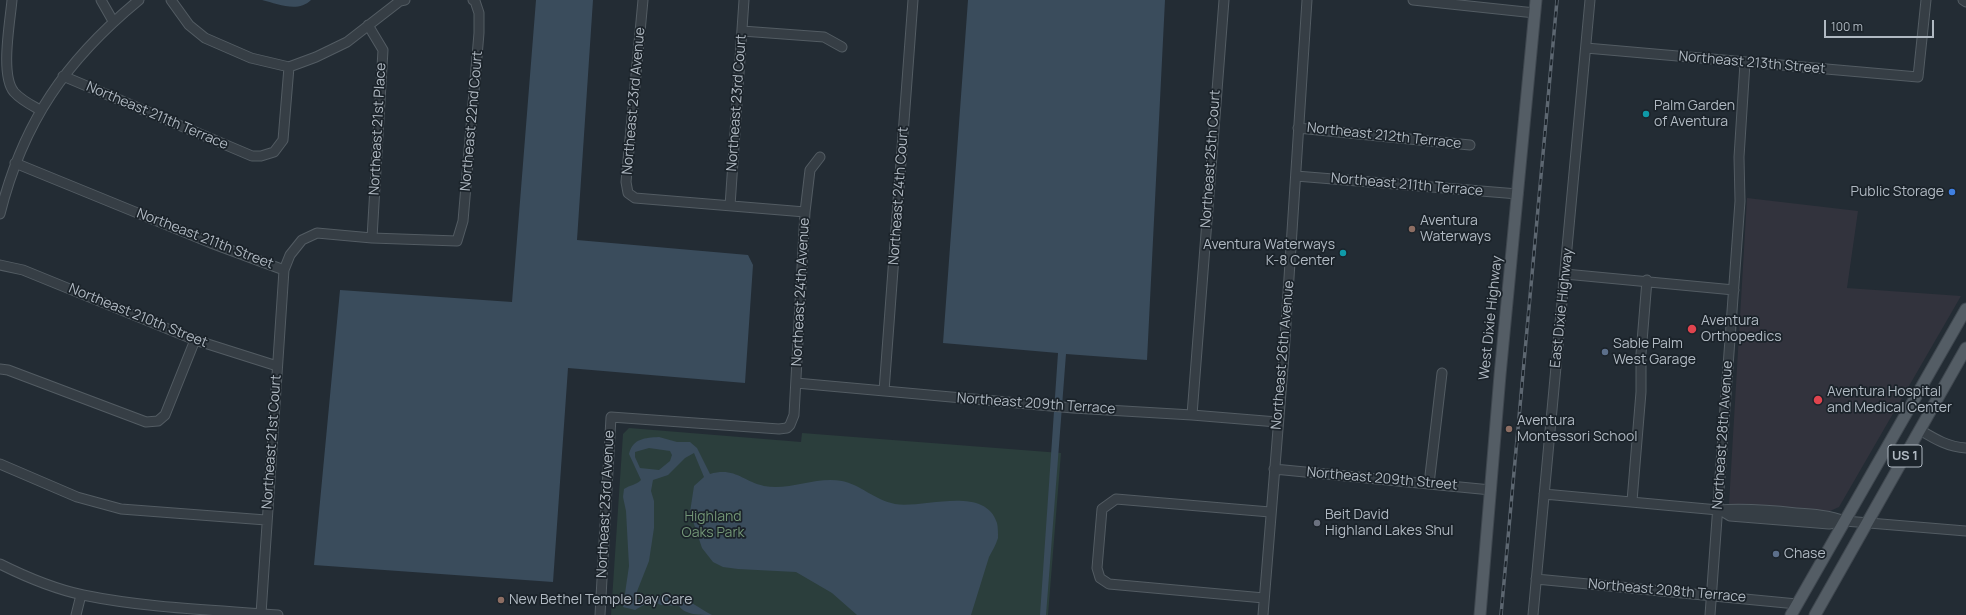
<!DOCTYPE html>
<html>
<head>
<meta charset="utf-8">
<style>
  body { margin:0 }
  #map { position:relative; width:1966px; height:615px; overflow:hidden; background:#232c34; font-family:Manrope,sans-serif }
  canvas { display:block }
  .scale { position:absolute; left:1824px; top:20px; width:110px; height:18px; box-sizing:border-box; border:2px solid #b0b9c2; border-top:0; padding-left:5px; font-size:12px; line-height:14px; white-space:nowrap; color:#b0b9c2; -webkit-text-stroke:3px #1b232a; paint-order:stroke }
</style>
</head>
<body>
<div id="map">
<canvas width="1966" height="615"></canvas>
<div class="scale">100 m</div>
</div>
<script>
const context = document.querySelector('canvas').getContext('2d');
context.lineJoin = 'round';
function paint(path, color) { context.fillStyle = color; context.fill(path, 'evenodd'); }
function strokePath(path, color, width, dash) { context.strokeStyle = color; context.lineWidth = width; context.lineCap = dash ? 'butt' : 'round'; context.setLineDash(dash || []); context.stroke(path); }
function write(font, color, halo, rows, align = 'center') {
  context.font = font + ' Manrope,sans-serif'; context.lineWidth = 3.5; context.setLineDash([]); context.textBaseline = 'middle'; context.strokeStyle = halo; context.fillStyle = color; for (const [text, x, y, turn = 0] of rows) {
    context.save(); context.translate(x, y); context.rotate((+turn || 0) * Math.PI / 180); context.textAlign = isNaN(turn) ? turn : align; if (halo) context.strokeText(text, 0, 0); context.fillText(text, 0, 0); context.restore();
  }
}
const medical = new Path2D(`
  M1747,198L1858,211L1847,288L1961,296L1839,507L1830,511L1729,504Z`);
const green = new Path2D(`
  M629,428L801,442L802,433L1061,453L1048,615H611L623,434Z`);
const water = new Path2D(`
  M262,0H311C298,13 278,4 262,0Z
  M536,0H593L577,240L748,255L753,265L745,383L568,368L553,582L314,565L340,290L512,302Z
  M968,0H1165L1147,360L1066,354L1046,615H1040L1058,353L943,343Z
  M659,437L677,442H690L697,448L710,474C735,467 742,481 764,486C790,491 816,476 842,481C859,484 875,500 895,504C922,509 985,484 997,523C998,527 998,534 998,538C996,545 992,551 989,557C983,576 977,596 971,615H857L832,593L796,572L738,569L723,567L713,562L702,548L690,512L694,486L704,477L694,453L685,458L668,475L653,480L651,491L654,501V528L649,561L634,599C647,601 661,593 675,596C686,597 701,610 712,615C700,615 685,615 679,606L661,605L654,602L647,603L635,610L623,607L629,566L626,511L623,497L624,489C630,485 636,485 641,480L629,454C633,438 645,438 659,437ZM649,448L670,451L672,455L670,461L659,470L640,468L635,457V452Z`);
const minor = new Path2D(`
  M12,0C10,23 0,75 14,92C21,100 31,105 40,110
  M101,0L113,21
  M171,0L189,25L205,38L251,58L289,67L316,57L347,42L400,1L405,0
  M643,0L626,182L628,193L635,198L805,212
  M1413,0L1535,13
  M1963,0L1966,2
  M368,25L383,50L372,238
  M742,31L824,37L842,47
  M1586,48L1918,77L1926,0
  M63,76L252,156H261L274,152L283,140L289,67
  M1298,128L1470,145
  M15,163L211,243L284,270
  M1296,176L1518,194
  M730,206L744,0
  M0,214C23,122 66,60 139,0
  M0,265L23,270L195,340L277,366
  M1565,274L1734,290
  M1641,354L1647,280
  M0,369L8,370L146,422L158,421L165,415L195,340
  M796,383L1073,408L1192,415L1277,422
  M884,391L913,0
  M1192,415L1224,0
  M1920,430C1935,439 1948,447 1966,448
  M0,464L77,497L121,509L266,520
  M1274,469L1491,490
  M1429,484L1442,373
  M1544,494L1718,510C1745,508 1770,510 1796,513C1812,514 1829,515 1845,521
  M1632,501L1641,392V360
  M1720,510L1730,516L1829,524L1845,521L1966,531
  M0,564C26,577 55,589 83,595C146,608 213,610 278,615
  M1536,579L1797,604
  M1264,598L1109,584L1100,578L1097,568L1102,509L1116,499L1270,512
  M261,614L284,270L290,255L302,240L317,233L372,238L457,241L463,221L479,33V13L475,1L473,0
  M76,615L81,595
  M600,615L611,417L779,429L787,428L790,425L794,415L805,212L810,170L820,157
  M1263,615L1284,355L1307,0
  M1533,615L1590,0
  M1710,615L1740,201L1739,157L1745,63`);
const major = new Path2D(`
  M1480,615L1500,375L1536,0
  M1791,615L1966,309
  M1815,615L1966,348`);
const rail = new Path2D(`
  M1501,615L1557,0`);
const markers = [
  [1646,114,4,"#0f9aa8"],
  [1952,192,4,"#3f7fe0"],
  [1412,229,4,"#8d6e63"],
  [1343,253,4,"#0f9aa8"],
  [1692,329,5,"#e0444e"],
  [1605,352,4,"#5c6f8a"],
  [1818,400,5,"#e0444e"],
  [1509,429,4,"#8d6e63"],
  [1317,523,4,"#6b7280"],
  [1776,554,4,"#5c6f8a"],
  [501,600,4,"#8d6e63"]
];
const shields = [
  [1905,456,34]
];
const shieldNames = [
  ["US 1",1905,456]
];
const streetNames = [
  ["Northeast 213th Street",1752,63,5],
  ["Northeast 23rd Avenue",634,101,-85],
  ["Northeast 23rd Court",737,103,-86],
  ["Northeast 211th Terrace",157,116,23],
  ["Northeast 22nd Court",472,121,-85],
  ["Northeast 21st Place",378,129,-87],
  ["Northeast 212th Terrace",1384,136,6],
  ["Northeast 25th Court",1211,159,-86],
  ["Northeast 211th Terrace",1407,185,5],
  ["Northeast 24th Court",899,196,-86],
  ["Northeast 211th Street",205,239,21],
  ["Northeast 24th Avenue",801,292,-87],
  ["East Dixie Highway",1562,308,-84],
  ["Northeast 210th Street",138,316,22],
  ["West Dixie Highway",1491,318,-84],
  ["Northeast 26th Avenue",1283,355,-85],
  ["Northeast 209th Terrace",1036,404,4],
  ["Northeast 28th Avenue",1723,435,-86],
  ["Northeast 21st Court",272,442,-86],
  ["Northeast 209th Street",1382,479,5],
  ["Northeast 23rd Avenue",606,504,-87],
  ["Northeast 208th Terrace",1667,591,5]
];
const poiNames = [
  ["Palm Garden",1654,106],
  ["of Aventura",1654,122],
  ["Public Storage",1944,192,"right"],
  ["Aventura",1420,221],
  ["Waterways",1420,237],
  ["Aventura Waterways",1335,245,"right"],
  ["K-8 Center",1335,261,"right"],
  ["Aventura",1701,321],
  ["Orthopedics",1701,337],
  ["Sable Palm",1613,344],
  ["West Garage",1613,360],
  ["Aventura Hospital",1827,392],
  ["and Medical Center",1827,408],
  ["Aventura",1517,421],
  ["Montessori School",1517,437],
  ["Beit David",1325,515],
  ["Highland Lakes Shul",1325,531],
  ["Chase",1784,554],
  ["New Bethel Temple Day Care",509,600]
];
const parkNames = [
  ["Highland",713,517],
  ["Oaks Park",713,533]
];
paint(medical, '#32333d');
paint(green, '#2b3e3c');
paint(water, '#3a4c5c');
strokePath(minor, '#535c63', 11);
strokePath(major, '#3f474f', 13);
strokePath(minor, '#363e45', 9);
strokePath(major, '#545d65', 11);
strokePath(rail, '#5d6771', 3.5);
strokePath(rail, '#1b232a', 2, [6]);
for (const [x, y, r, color] of markers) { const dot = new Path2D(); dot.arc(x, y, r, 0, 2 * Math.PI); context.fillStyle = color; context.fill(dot); strokePath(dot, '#1b232a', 1.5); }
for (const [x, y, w] of shields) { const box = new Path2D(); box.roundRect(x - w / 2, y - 11, w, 22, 3); context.fillStyle = '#1b232a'; context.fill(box); strokePath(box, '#b0b9c2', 1); }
write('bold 13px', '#b0b9c2', null, shieldNames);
write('14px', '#b0b9c2', '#1b232a', streetNames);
write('14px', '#b0b9c2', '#1b232a', poiNames, 'left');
write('14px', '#729576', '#1b232a', parkNames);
</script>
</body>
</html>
